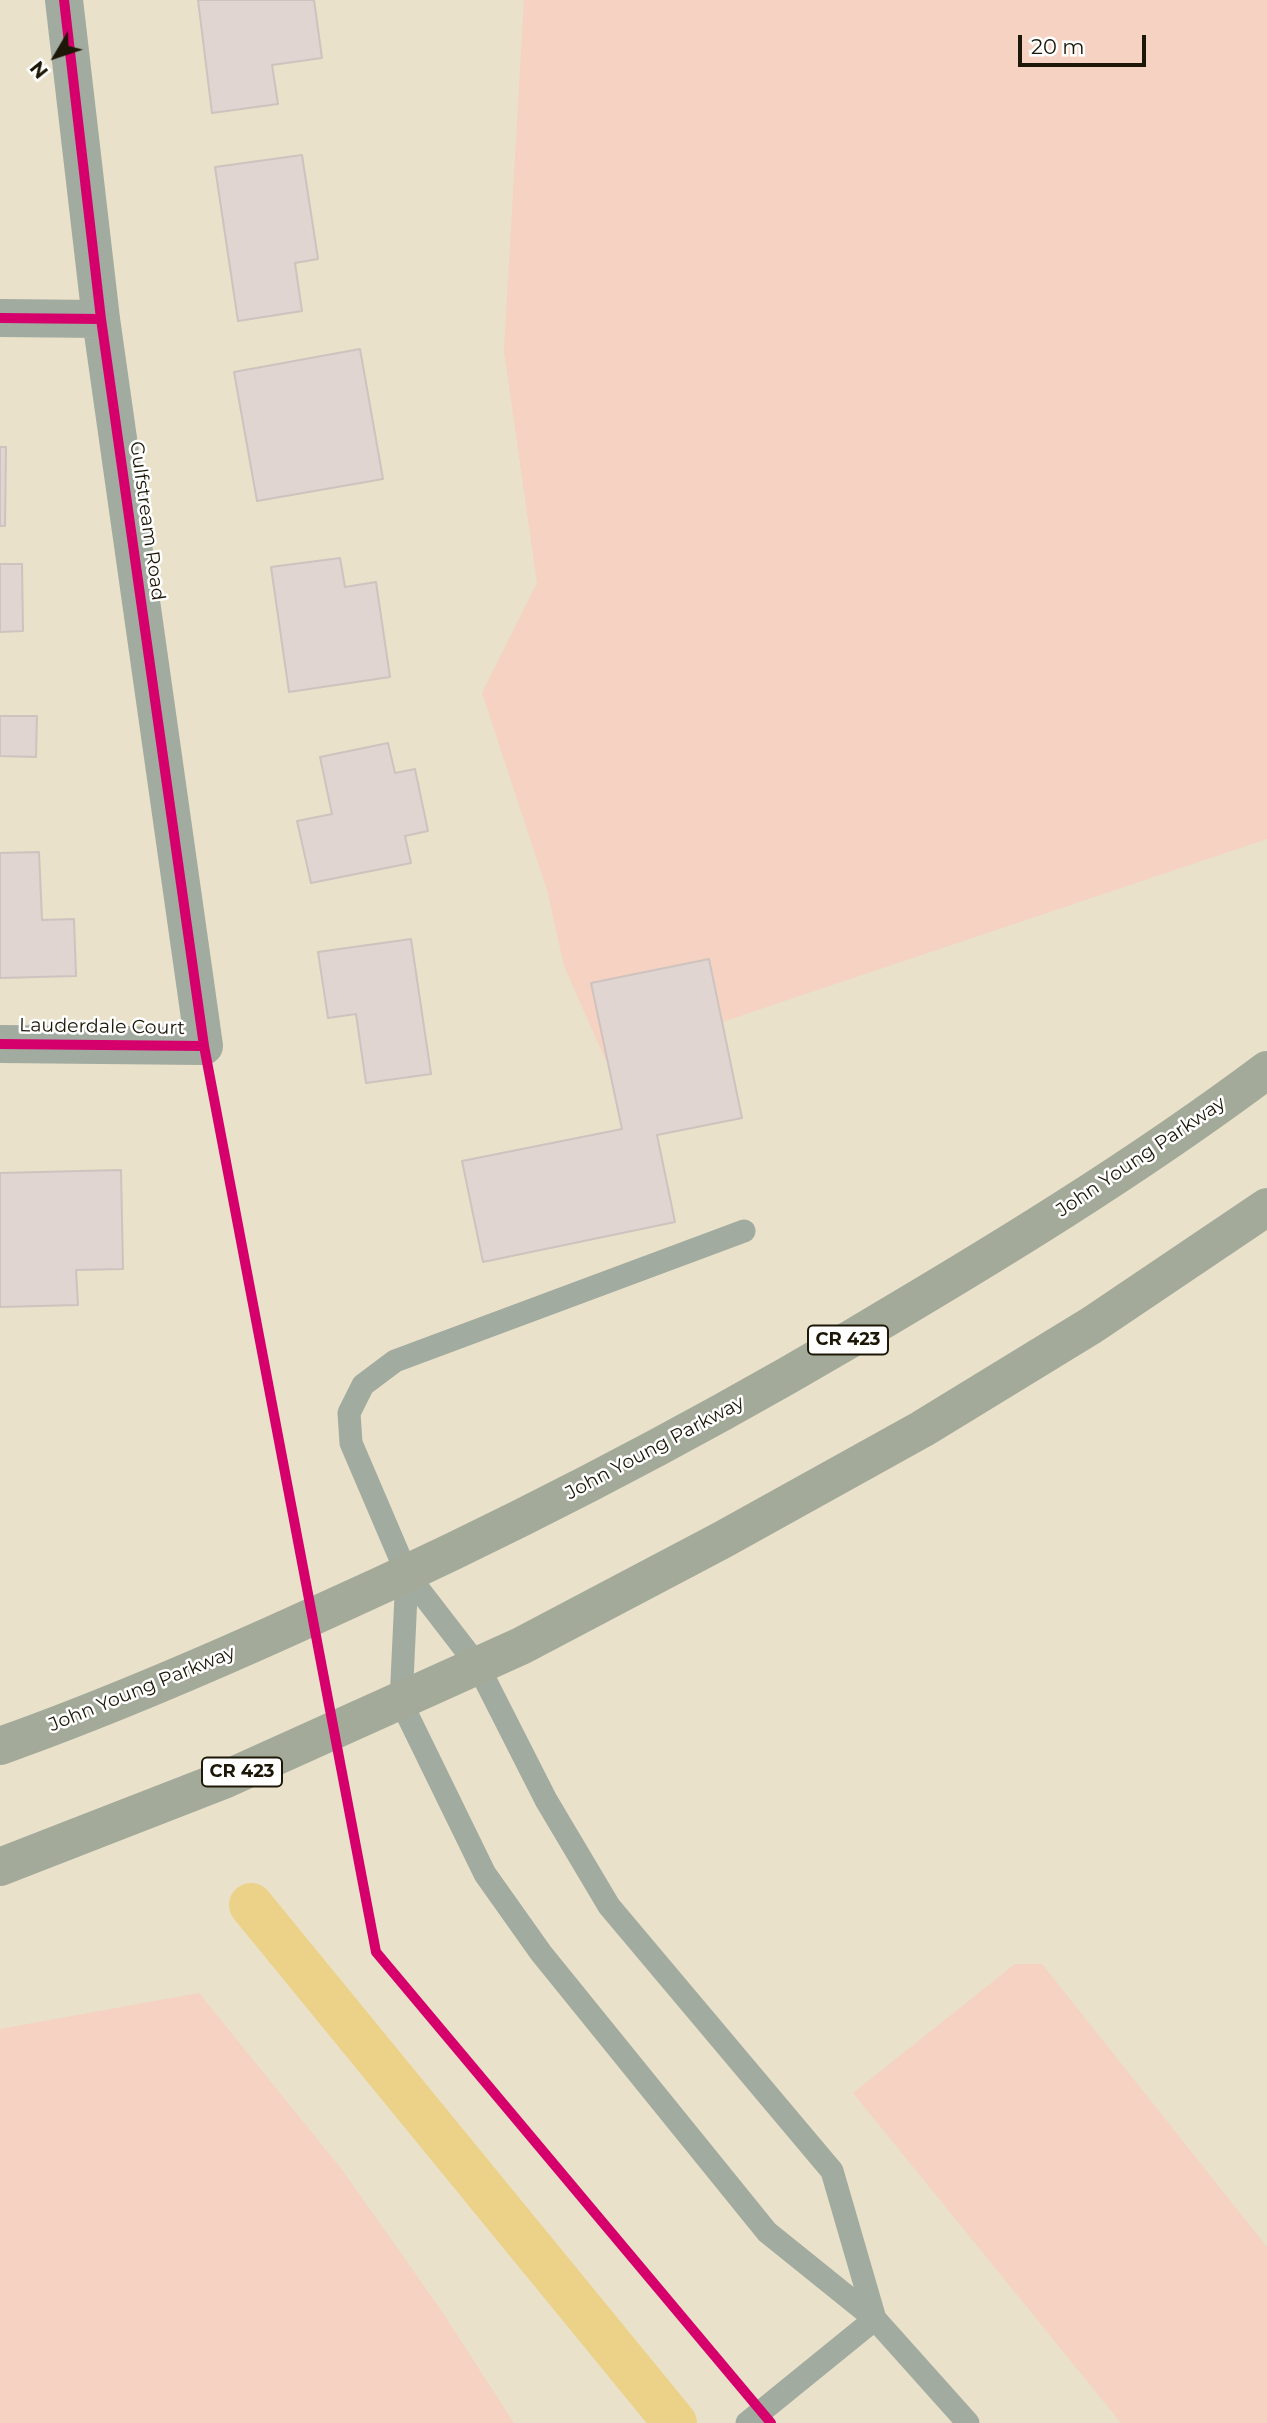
<!DOCTYPE html>
<html>
<head>
<meta charset="utf-8">
<style>
  body { margin:0 }
  #map { position:relative; width:1267px; height:2423px; overflow:hidden; background:#e9e1ca; font-family:Montserrat,sans-serif }
  canvas { display:block }
  .north { position:absolute; left:21px; top:21px; width:70px; height:70px; -webkit-text-stroke:5px #fff; paint-order:stroke; rotate:231deg; font-size:19px; font-weight:700; line-height:28px; text-align:center; color:#1c1707 }
  .north::after { content:''; display:block; margin:auto; width:24px; height:32px; background:#1c1707; clip-path:polygon(50% 0,100% 100%,50% 72%,0 100%) }
  .scale { position:absolute; left:1018px; top:35px; width:128px; height:32px; box-sizing:border-box; border:4px solid #1c1707; border-top:0; padding-left:9px; font-size:21px; line-height:24px; white-space:nowrap; color:#1c1707; -webkit-text-stroke:5px #fff; paint-order:stroke }
</style>
</head>
<body>
<div id="map">
<canvas width="1267" height="2423"></canvas>
<div class="north">N</div>
<div class="scale">20 m</div>
</div>
<script>
const context = document.querySelector('canvas').getContext('2d');
context.lineJoin = 'round';
function paint(path, color) { context.fillStyle = color; context.fill(path, 'evenodd'); }
function strokePath(path, color, width, dash) { context.strokeStyle = color; context.lineWidth = width; context.lineCap = dash ? 'butt' : 'round'; context.setLineDash(dash || []); context.stroke(path); }
function write(font, color, halo, rows, align = 'center') {
  context.font = font + ' Montserrat,sans-serif'; context.lineWidth = 5; context.setLineDash([]); context.textBaseline = 'middle'; context.strokeStyle = halo; context.fillStyle = color; for (const [text, x, y, turn = 0] of rows) {
    context.save(); context.translate(x, y); context.rotate((+turn || 0) * Math.PI / 180); context.textAlign = isNaN(turn) ? turn : align; if (halo) context.strokeText(text, 0, 0); context.fillText(text, 0, 0); context.restore();
  }
}
const green = new Path2D(`
  M524,0H1267V839L606,1061L564,966L547,890L482,693L537,583L504,351Z
  M1015,1964H1042L1267,2247V2423H1121L853,2093Z
  M199,1993L343,2171L441,2310L514,2423H0V2029Z`);
const canal = new Path2D(`
  M251,1905L675,2423`);
const building = new Path2D(`
  M198,0H314L322,58L272,65L278,104L212,113Z
  M302,155L318,259L295,263L302,311L238,321L215,167Z
  M360,349L383,479L257,501L234,372Z
  M0,447H6L5,526H0Z
  M340,558L345,587L376,582L390,677L289,692L271,567Z
  M0,564H22L23,631L0,632Z
  M0,716H37L36,757L0,756Z
  M388,743L395,773L415,769L428,831L405,836L411,863L311,883L297,821L332,814L320,757Z
  M39,852L42,920L74,919L76,976L0,978V853Z
  M411,939L431,1074L366,1083L356,1014L328,1018L318,952Z
  M709,959L742,1118L657,1135L675,1222L483,1262L462,1161L622,1129L591,983Z
  M121,1170L123,1269L76,1270L78,1305L0,1307V1173Z`);
const service = new Path2D(`
  M744,1231L395,1361L363,1385L349,1413L351,1443L407,1574L478,1666L546,1800L609,1906L832,2171L875,2319
  M407,1574L401,1702L485,1874L541,1953L767,2232L875,2319L968,2423
  M747,2423L875,2319`);
const minor = new Path2D(`
  M0,318L101,319
  M0,1044L204,1046L101,319L64,0`);
const primary = new Path2D(`
  M0,1746C107,1708 211,1663 314,1616C499,1533 679,1440 854,1337C995,1254 1136,1168 1267,1070
  M0,1867L226,1779L521,1646L722,1540L922,1429L1092,1325L1267,1207`);
const cycleway = new Path2D(`
  M64,0L101,319L204,1046L376,1952L771,2423
  M0,318L101,319
  M0,1044L204,1046`);
const shields = [
  [848,1340,80],
  [242,1772,80]
];
const shieldNames = [
  ["CR 423",848,1340],
  ["CR 423",242,1772]
];
const streetNames = [
  ["Gulfstream Road",147,521,82],
  ["Lauderdale Court",102,1027,1],
  ["John Young Parkway",1141,1157,-34],
  ["John Young Parkway",655,1448,-28],
  ["John Young Parkway",142,1689,-22]
];
paint(green, '#f5d2c2');
strokePath(canal, '#ecd288', 44);
paint(building, '#e0d5d1');
strokePath(building, '#cec3be', 2);
strokePath(service, '#a2ab9f', 23);
strokePath(minor, '#a2ab9f', 38);
strokePath(primary, '#a3aa9a', 38);
strokePath(cycleway, '#d6006c', 10);
for (const [x, y, w] of shields) { const box = new Path2D(); box.roundRect(x - w / 2, y - 14.5, w, 29, 5); context.fillStyle = '#fff'; context.fill(box); strokePath(box, '#1c1707', 2); }
write('bold 18px', '#1c1707', null, shieldNames);
write('19px', '#1c1707', '#fff', streetNames);
</script>
</body>
</html>
